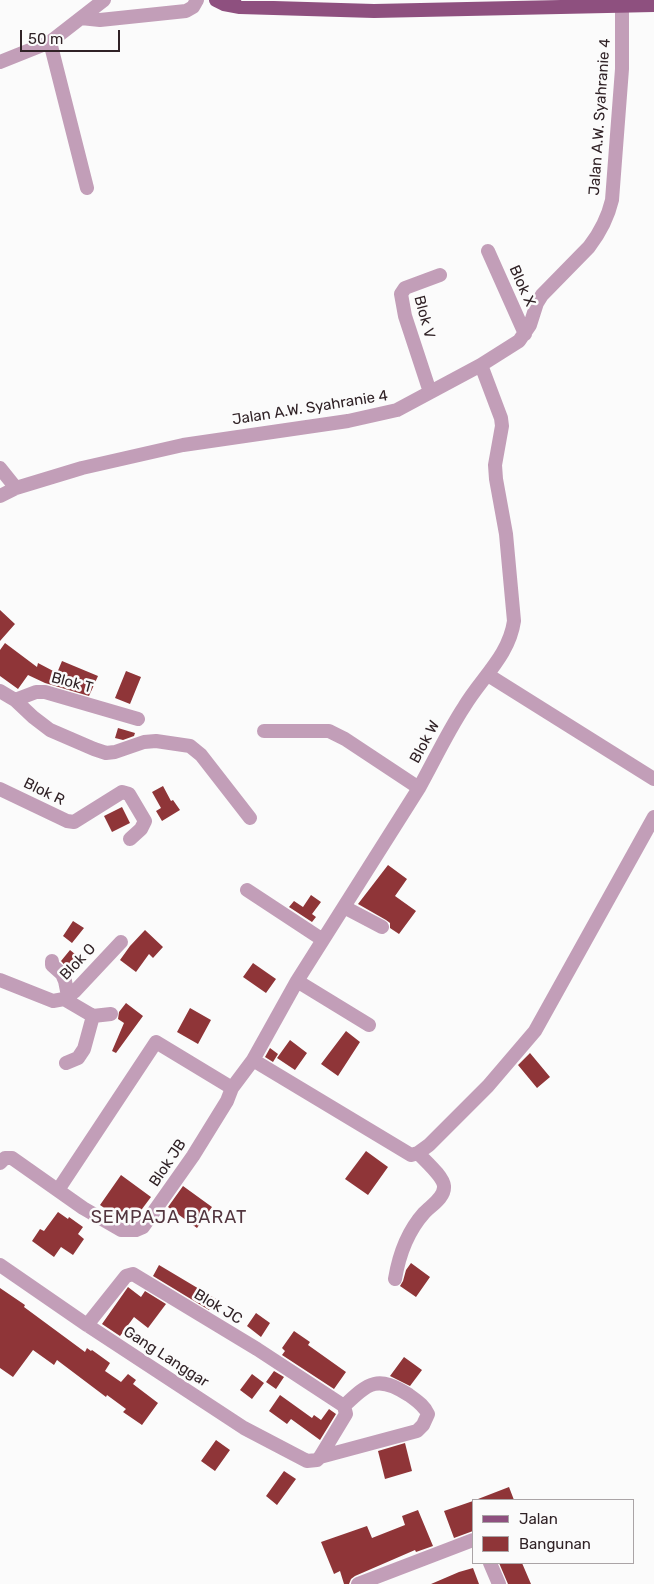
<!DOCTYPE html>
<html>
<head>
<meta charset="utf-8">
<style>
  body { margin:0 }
  #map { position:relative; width:654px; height:1584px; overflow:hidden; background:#fbfbfb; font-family:Rubik,sans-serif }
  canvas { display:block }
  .legend { position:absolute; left:472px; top:1499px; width:162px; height:65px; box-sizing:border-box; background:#fbfbfb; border:1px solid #aaa4a6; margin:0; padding:6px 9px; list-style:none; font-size:15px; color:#302226 }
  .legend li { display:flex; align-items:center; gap:10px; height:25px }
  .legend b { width:25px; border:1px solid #aaa4a6 }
  .scale { position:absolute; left:20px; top:30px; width:100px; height:22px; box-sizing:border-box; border:2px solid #302226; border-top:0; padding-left:6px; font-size:15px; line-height:18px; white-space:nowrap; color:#302226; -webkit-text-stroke:4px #fbfbfb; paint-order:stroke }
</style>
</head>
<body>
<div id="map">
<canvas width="654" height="1584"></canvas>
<ul class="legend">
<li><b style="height:6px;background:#8e507f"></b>Jalan</li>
<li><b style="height:14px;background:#8f3538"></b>Bangunan</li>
</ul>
<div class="scale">50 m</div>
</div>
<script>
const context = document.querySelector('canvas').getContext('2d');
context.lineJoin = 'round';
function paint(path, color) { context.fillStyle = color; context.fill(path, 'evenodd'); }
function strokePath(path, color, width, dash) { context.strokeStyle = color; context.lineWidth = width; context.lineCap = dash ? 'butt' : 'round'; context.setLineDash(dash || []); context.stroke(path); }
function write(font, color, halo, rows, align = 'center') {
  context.font = font + ' Rubik,sans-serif'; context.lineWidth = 5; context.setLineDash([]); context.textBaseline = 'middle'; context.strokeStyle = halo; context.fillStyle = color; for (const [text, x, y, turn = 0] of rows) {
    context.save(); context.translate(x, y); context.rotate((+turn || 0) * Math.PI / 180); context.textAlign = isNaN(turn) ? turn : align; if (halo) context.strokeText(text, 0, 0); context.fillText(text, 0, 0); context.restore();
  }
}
const building = new Path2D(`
  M0,610L15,624L0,641Z
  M5,643L37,667L38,663L57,673L62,661L98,676L89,696L45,683L28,675L18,689L0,676V650Z
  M126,671L141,677L130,704L115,698Z
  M118,728L135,733L134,736L123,740L115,738Z
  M163,786L171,801L173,800L180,810L162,821L156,811L161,808L152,792Z
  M122,807L130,823L112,832L104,816Z
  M388,865L407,879L395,896L416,911L399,934L390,928V923L386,920L358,904Z
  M311,895L321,902L312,914L316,917L312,922L289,907L294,901L303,907Z
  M73,921L84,928L72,943L63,936Z
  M145,930L163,947L153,958L149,954L136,972L120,960L130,946Z
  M70,950L81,959L70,971L61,961Z
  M253,963L276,979L266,993L243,977Z
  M126,1003L143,1016L116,1053L112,1051L124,1023L118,1019L119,1012Z
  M190,1008L211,1020L198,1044L177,1032Z
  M346,1031L360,1042L338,1076L321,1064Z
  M290,1040L307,1053L295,1070L277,1058Z
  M270,1048L278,1054L273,1062L265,1057Z
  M530,1053L550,1077L537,1088L518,1065Z
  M366,1151L388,1167L368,1195L345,1179Z
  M121,1175L151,1197L133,1221H123L100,1205Z
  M183,1186L212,1207L197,1228L168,1207Z
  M58,1212L68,1219L69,1217L83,1227L78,1234L84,1239L73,1255L61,1247L54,1257L32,1241L40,1229L44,1231Z
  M411,1263L430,1277L416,1297L400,1286L403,1281L406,1270Z
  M159,1265L216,1299L209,1310L153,1276Z
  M128,1287L141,1297L145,1291L166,1304L148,1328L134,1317L120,1336L102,1324Z
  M0,1288L25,1305L24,1307L85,1352L87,1348L91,1351L92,1350L110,1363L105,1371L121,1382L128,1374L136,1380L133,1384L158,1403L142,1425L123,1412L126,1409L107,1395L106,1397L57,1360L54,1365L33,1350L13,1377L0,1368Z
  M256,1313L270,1323L261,1337L247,1326Z
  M294,1331L310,1342L308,1345L346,1372L334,1389L282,1355L285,1351L282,1348Z
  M404,1357L422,1370L410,1386L390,1376Z
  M274,1371L284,1377L276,1389L266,1382Z
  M252,1374L264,1383L252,1399L240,1390Z
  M280,1395L312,1418L314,1415L321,1420L329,1409L336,1414L320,1440L291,1419L287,1424L269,1411Z
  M216,1440L230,1450L215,1471L201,1461Z
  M405,1443L412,1471L385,1479L378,1451Z
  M284,1471L296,1479L277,1505L266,1496Z
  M509,1487L514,1500H478V1499Z
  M473,1501V1531L454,1538L444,1511Z
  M418,1510L433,1546L416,1552L415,1550L355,1576L351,1579L349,1584H344L340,1571L334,1574L321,1542L367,1526L372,1538L405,1525L402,1516Z
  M499,1563H522L531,1584H508Z
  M473,1568L479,1584H431L459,1572Z`);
const minor = new Path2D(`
  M81,18L100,20L186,11L193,7L197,0
  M50,42L87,188
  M0,62L50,42L104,0
  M488,251L525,334
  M430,392L405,316L401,294L405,288L440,275
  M0,468L16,488
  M0,496L16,488L82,468L183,445L348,421L397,410L481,365L519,341L530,325L537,303L542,295L589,247C599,234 608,217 612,200L622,69V7
  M488,675L654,779
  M0,691L15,700L36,692H45L138,719
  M15,700L33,717L50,730L94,749L106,753L115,752L144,742L156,741L190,746L201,755L250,818
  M264,731H329L345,739L419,788
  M0,789L67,821L74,822L122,792L129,794L145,821L141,829L130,839
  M247,890L323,940
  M344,907L382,927
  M52,961V965L62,974L65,981L68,996
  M0,980L53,1001L64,999L75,991L121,942
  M297,981L369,1025
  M64,999L93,1016L111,1014
  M253,1060L411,1155L418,1153L429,1145L488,1086L535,1031L654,817
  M66,1063L78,1058L84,1049L93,1016
  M0,1163L5,1158H12L83,1208L121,1230H136L143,1227L193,1156L227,1101L232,1088L253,1060L297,981L419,788C434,761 447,733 464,707C481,678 509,656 514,621L506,534L496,479L495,465L502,426L501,418L481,365
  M58,1190L156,1042L232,1088
  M0,1265L87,1325L244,1428L307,1461L317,1460L320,1457L417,1431L423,1425L428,1414C424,1405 417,1401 409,1395C378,1375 369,1382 344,1406
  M395,1279C399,1255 407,1232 424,1213C430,1206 445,1198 444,1186C443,1176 425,1161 418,1153
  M87,1325L126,1276L133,1274L257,1349L344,1406
  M320,1457L346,1414L344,1406
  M490,1563L499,1584
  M358,1584L473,1540`);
const primary = new Path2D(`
  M216,0L224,4L240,7L374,11L654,5`);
const streetNames = [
  ["Jalan A.W. Syahranie 4",600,117,-86],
  ["Blok X",522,286,66],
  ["Blok V",424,317,75],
  ["Jalan A.W. Syahranie 4",310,408,-9],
  ["Blok T",72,683,15],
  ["Blok W",425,742,-62],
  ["Blok R",44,792,26],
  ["Blok O",78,962,-46],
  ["Blok JB",168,1163,-56],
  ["Blok JC",218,1307,31],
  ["Gang Langgar",166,1357,33]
];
const quarterNames = [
  ["SEMPAJA BARAT",169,1218]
];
paint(building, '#8f3538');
strokePath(minor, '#c29eb8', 14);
strokePath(primary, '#8e507f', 14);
write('15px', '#302226', '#fbfbfb', streetNames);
context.letterSpacing = '1px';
write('18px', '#53363f', '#fbfbfb', quarterNames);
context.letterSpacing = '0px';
</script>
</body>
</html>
